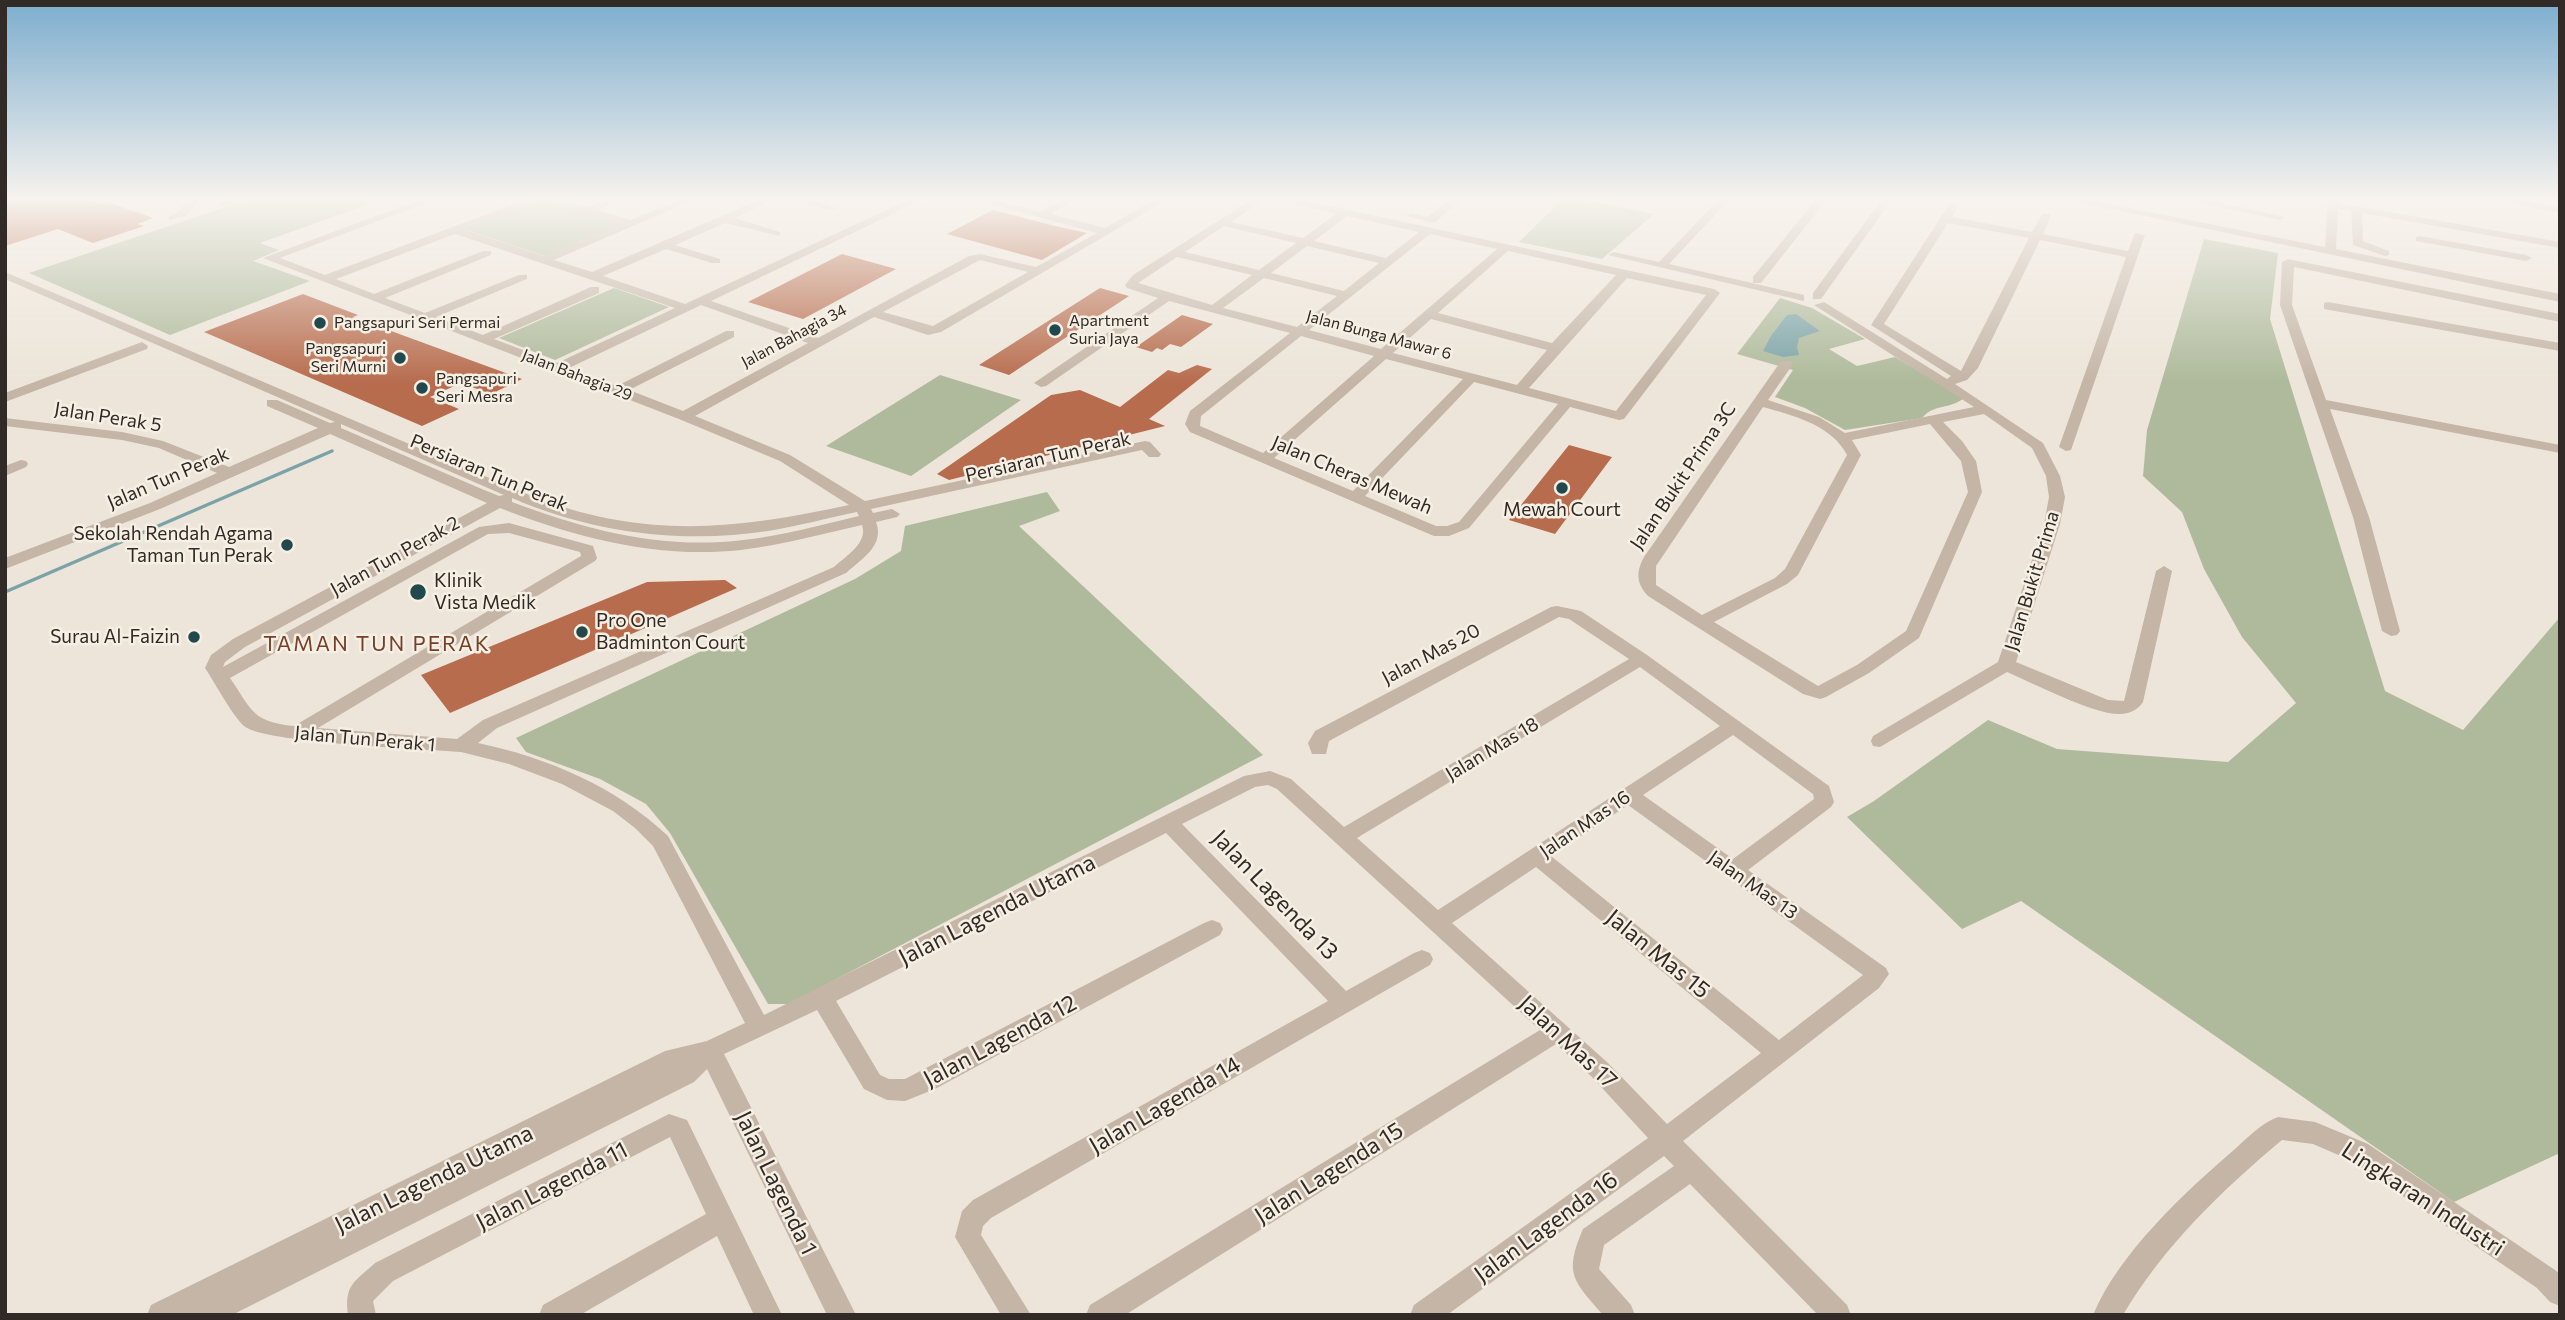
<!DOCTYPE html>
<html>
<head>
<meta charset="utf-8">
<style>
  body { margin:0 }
  #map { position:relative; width:2565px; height:1320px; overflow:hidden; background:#ede5d9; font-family:Commissioner,sans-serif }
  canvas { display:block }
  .frame { position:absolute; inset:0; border:7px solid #312a26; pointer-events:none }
</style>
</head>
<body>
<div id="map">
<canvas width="2565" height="1320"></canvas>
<div class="frame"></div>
</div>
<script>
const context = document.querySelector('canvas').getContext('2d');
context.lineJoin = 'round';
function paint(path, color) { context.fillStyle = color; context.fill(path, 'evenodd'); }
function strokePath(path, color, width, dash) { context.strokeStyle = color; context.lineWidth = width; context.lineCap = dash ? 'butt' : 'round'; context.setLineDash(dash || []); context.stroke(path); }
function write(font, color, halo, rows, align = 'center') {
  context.font = font + ' Commissioner,sans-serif'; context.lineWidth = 5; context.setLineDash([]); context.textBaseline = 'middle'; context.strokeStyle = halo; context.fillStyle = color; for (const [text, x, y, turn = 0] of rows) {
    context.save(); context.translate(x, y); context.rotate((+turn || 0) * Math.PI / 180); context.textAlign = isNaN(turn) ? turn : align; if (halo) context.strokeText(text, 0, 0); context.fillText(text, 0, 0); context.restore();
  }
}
const green = new Path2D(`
  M252,198H386L260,243L279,250L253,261L310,281L170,335L29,273Z
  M1564,198H1576L1654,214L1602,259L1519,242Z
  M544,199L627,225L548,257L464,229Z
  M2204,239L2278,253L2270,319L2385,691L2463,730L2560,617V1153L2454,1202L2021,901L1962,929L1847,817L1874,801L1988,720L2057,749L2228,762L2296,703L2242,637L2204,569L2182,512L2143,476L2147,430Z
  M614,288L669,307L555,360L499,338Z
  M1780,298L1812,308L1865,339L1829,349L1857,366L1895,357L1964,398C1949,410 1935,403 1922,418L1845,430L1805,408L1775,397L1793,370L1737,354Z
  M940,375L1021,400L911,476L826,446Z
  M1047,492L1060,511L1019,526L1263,755L789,1004H768L670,833L646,804L600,779L526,752L516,738L855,579L901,551L905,526Z`);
const water = new Path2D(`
  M1796,314L1820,331L1799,338L1797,347L1799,355L1783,357L1763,351L1771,336L1787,315Z`);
const stream = new Path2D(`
  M5,592L332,451`);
const building = new Path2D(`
  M5,198H81L101,204L108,202L153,218L137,224L144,226L93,243L58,229L5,246Z
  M993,210L1051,225L1087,233L1042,260L947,234Z
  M842,254L896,269L803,319L748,302Z
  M1100,288L1129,296L1009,375L979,365Z
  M303,294L358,315L353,317L522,379L491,394L461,383L430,397L459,409L422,426L204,332Z
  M1182,315L1213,324L1181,347L1170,344L1162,350L1157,348L1152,352L1136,347Z
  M1197,365L1212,369L1149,419L1165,426L949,480L937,474L1051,395L1080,390L1120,407L1168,370L1179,373Z
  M1569,445L1612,457L1555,534L1509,520Z
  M725,580L737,588L450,713L421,675L647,582Z`);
const minor = new Path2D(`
  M190,198H201L186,216L169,220V216L178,212Z
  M232,198H247L224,207L219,204Z
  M424,198H439L280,258L325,275L530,198H560L587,207L609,198H624L598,210L630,220L684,198H698L554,260L592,272L763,198H777L735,218L780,232V236L725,223L675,245L720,259V263H712L666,249L603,276L685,304L912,198H926L711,301L818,338L969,256L980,254L1036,267L1097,233L969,198H987L1040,212L1065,198H1078L1051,214L1105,228L1157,198H1170L941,332L928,335L874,317L695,416L790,455L865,501L1145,441L1150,442L1161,454L1159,457H1149L1142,450L871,509L873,513L892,509L900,514L897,517L876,522C885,545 862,559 846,573L497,728L478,743C548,758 615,786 668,836L764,1015L1244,776L1270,771L1291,779L1344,827L1629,659L1569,619L1559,617L1329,741L1326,754H1312L1308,743L1315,731L1551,607L1557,606L1581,611L1647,655L1829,786L1834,802L1831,807L1748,870L1886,968L1889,974L1879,988L1683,1141L1847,1305L1851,1315H1818L1690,1184L1604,1245L1599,1269L1631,1305L1635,1315H1603C1574,1281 1563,1275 1583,1229L1674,1166L1664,1156L1447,1315H1410L1414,1305L1648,1138L1592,1077L1556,1044L1125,1315H1086L1090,1305L1540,1030L1277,789L1268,785L1255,787L1182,824L1346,991L1414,953L1422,950L1430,953L1433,959L1430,965L991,1218L983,1226L981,1235L1031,1315H1001L955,1237L962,1211L973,1200L1328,1001L1166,833L836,1001L880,1075L889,1079H905L1204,923L1212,920L1220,923L1223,929L1220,935L935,1089L905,1101L887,1100L864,1089L817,1010L724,1054L856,1315H827L707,1069L694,1082L232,1315H147L151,1305L665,1051L707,1041L745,1023L653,846L635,828L613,811L562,784L509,764L461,752C425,749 263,743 244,726C232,715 215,683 205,668L211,655L233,639L487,503L330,434L160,509L5,569V558L150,503L217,473L159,448L122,440L5,426V418L122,432L163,441L229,467L318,428L267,406V400H277L330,423L335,422L5,279V272L541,500C652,539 737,529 849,505L780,461L679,419L263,258ZM544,199L621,224L544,256L466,230ZM455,234L675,308L557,363L494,339L599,293V287H591L483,335L436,317L527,279V275H519L425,313L385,298L491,255V251H483L374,294L336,279ZM980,260L1028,272L933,326L883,312ZM701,305L808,343L683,411L629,390L734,337V331H726L617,386L569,368ZM341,424L504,495L499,496L477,487L341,428ZM512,498C593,533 681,544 768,531C798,526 828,518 857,512L859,516C820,525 782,536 743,540C662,550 586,530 512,502ZM500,508C577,538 657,559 741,550C782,545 822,534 862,525C868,543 847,555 834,567L483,720L457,739L318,728L595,561L597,558L593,546L509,523L479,527L223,667L225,662L245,647ZM509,533L580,552L581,556L294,726C252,722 252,710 230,678L488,534ZM1640,667L1720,726L1438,910L1357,838ZM1733,735L1813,794L1814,799L1733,859L1643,795ZM1628,805L1863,975L1779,1040L1551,856ZM1536,867L1761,1053L1667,1124L1608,1063L1452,923Z
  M791,198H808L836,208L831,211Z
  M1254,198H1266L1231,222L1303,238L1336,214L1273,198H1293L1714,289L1720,293L1624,419L1619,420L1570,407L1469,528L1449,536H1434L1190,432L1185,424L1190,411L1290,333L1169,301L1046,386L1041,387L1034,383L1158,298L1127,288L1125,285L1133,275ZM1347,216L1419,232L1386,258L1314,241ZM1224,226L1296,243L1259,270L1185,252ZM1430,234L1497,249L1381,349L1309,330ZM1307,246L1379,263L1344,291L1271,273ZM1508,251L1616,275L1552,343L1438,313ZM1177,257L1252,275L1212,305L1138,283ZM1264,278L1337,296L1297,327L1223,308ZM1627,278L1706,295L1616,411L1529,388ZM1431,319L1547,350L1517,385L1393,353ZM1301,336L1374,356L1263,453L1200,426L1201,416ZM1386,359L1463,379L1353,491L1274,458ZM1474,382L1558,404L1459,522L1447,526H1436L1365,496Z
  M1452,198H1463L1434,223L1406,216L1411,213L1428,217Z
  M1720,198H1731L1669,264L1804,295V301L1608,255L1614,252L1659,262Z
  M1817,198H1828L1761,283H1753V277Z
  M1883,198H1893L1821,299H1813V293Z
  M2058,198H2079L2325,247L2328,198H2338V203L2560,242V248L2362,213L2363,241L2389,251V255L2385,256L2353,245L2351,211L2338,209L2336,249L2560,294V302Z
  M2178,198H2199L2285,217L2280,220Z
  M2485,198H2509L2560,207V213Z
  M1953,203L1958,206L1952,217L2032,232L2042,214H2050L2051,216L2043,234L2128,251L2135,233L2145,235L2071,450L2066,451L2059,447L2126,257L2040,240L1978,368L1967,380L1955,384L2043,443L2060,476L2065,497L2060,524L2016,662L2108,700L2124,701L2156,571L2164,566L2172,571L2143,702C2138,710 2129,714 2120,714C2094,715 2033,683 2007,672L1880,747L1873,746L1871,741L1873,736L1998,662L2044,524L2049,497L2046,476L2032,448L1984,414L1943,422L1962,441L1976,461L1982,492L1919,638L1869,673L1826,697L1820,699L1803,694L1648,596C1636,583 1636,572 1644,557L1781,361H1791L1793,364L1768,400L1819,417L1845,433L1974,407L1814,305L1824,302L1947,379L1951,376L1871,325L1948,206ZM1948,223L2029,238L1961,371L1884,324ZM1763,407C1792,415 1832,425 1847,455L1785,569L1775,578L1702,615L1656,585V566ZM1930,424L1961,461L1968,492L1906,631L1857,665L1818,686L1714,622L1787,584L1798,575L1861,455L1852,440Z
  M2420,236L2526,255L2532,258L2526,261L2416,241V237Z
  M2288,259L2560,314V322L2294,267L2292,305L2326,400L2560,445V453L2330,409L2369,517L2400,631L2397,635L2391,636L2382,631L2353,517L2280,305L2282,262Z
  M2328,302L2560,343V351L2324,309V303Z
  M142,342L148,346L147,349L5,402V393Z
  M21,460L26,461L28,464L26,467L5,476V466Z
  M669,1114L687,1120L782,1315H754L717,1236L580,1315H539L543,1305L706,1214L670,1137L393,1281L373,1301L376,1315H348C344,1285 354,1282 375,1263Z
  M2278,1117L2315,1122L2368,1144L2555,1270L2560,1274V1306L2550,1302L2537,1288L2350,1160L2313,1144L2282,1140C2222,1190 2163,1247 2123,1315H2093C2119,1253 2185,1192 2235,1149C2248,1137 2262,1123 2278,1117Z`);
const markers = [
  [320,323,7,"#21484d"],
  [1055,330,7,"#21484d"],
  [400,358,7,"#21484d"],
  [422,388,7,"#21484d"],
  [1562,488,7,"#21484d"],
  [287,545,7,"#21484d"],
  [418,592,9,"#21484d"],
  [582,632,7,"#21484d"],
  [194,637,7,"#21484d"]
];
const farPoinames = [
  ["Apartment",1069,321],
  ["Suria Jaya",1069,339],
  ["Pangsapuri Seri Permai",334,323],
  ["Pangsapuri",386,349,"right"],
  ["Seri Murni",386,367,"right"],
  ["Pangsapuri",436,379],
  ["Seri Mesra",436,397]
];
const farStreetnames = [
  ["Jalan Bunga Mawar 6",1379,335,15],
  ["Jalan Bahagia 34",794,336,-28],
  ["Jalan Bahagia 29",577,375,21]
];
const streetNames = [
  ["Jalan Perak 5",108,417,9],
  ["Persiaran Tun Perak",1048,457,-13],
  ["Persiaran Tun Perak",489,473,23],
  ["Jalan Cheras Mewah",1352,475,23],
  ["Jalan Bukit Prima 3C",1683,476,-56],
  ["Jalan Tun Perak",168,478,-23],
  ["Jalan Tun Perak 2",395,556,-29],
  ["Jalan Bukit Prima",2032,581,-73],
  ["Jalan Mas 20",1431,654,-28],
  ["Jalan Tun Perak 1",365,739,5],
  ["Jalan Mas 18",1492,749,-31],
  ["Jalan Mas 16",1585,824,-34],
  ["Jalan Mas 13",1753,885,35]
];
const poiNames = [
  ["Mewah Court",1562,510,"center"],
  ["Sekolah Rendah Agama",273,534],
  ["Taman Tun Perak",273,556],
  ["Klinik",434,581,"left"],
  ["Vista Medik",434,603,"left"],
  ["Pro One",596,621,"left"],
  ["Badminton Court",596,643,"left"],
  ["Surau Al-Faizin",180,637]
];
const neighbourhoodNames = [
  ["TAMAN TUN PERAK",377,644]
];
const nearStreetnames = [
  ["Jalan Lagenda 13",1275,895,46],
  ["Jalan Lagenda Utama",997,910,-27],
  ["Jalan Mas 15",1658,954,39],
  ["Jalan Lagenda 12",1000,1041,-28],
  ["Jalan Mas 17",1568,1042,43],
  ["Jalan Lagenda 14",1165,1105,-30],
  ["Jalan Lagenda 15",1329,1173,-32],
  ["Jalan Lagenda Utama",434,1179,-26],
  ["Jalan Lagenda 1",776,1183,64],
  ["Jalan Lagenda 11",552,1186,-27],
  ["Lingkaran Industri",2423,1199,33],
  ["Jalan Lagenda 16",1546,1227,-36]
];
paint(green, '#aeba9b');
paint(water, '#7ba3a7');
strokePath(stream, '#7ba3a7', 3.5);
paint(building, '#b76c4d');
paint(minor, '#c4b5a6');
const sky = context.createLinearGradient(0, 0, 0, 383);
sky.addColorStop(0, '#7cadce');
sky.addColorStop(0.52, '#f7f3ee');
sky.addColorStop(1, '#f7f3ee00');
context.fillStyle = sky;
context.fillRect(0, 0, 2565, 383);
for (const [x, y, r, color] of markers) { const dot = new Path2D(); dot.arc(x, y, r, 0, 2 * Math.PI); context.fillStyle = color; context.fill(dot); strokePath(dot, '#f6efe4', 2.5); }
write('16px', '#312a26', '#f6efe4', farPoinames, 'left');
write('16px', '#312a26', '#f6efe4', farStreetnames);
write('19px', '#312a26', '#f6efe4', streetNames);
write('19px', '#312a26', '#f6efe4', poiNames, 'right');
context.letterSpacing = '2px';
write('21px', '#764029', '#f6efe4', neighbourhoodNames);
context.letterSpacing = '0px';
write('23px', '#312a26', '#f6efe4', nearStreetnames);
</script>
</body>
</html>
